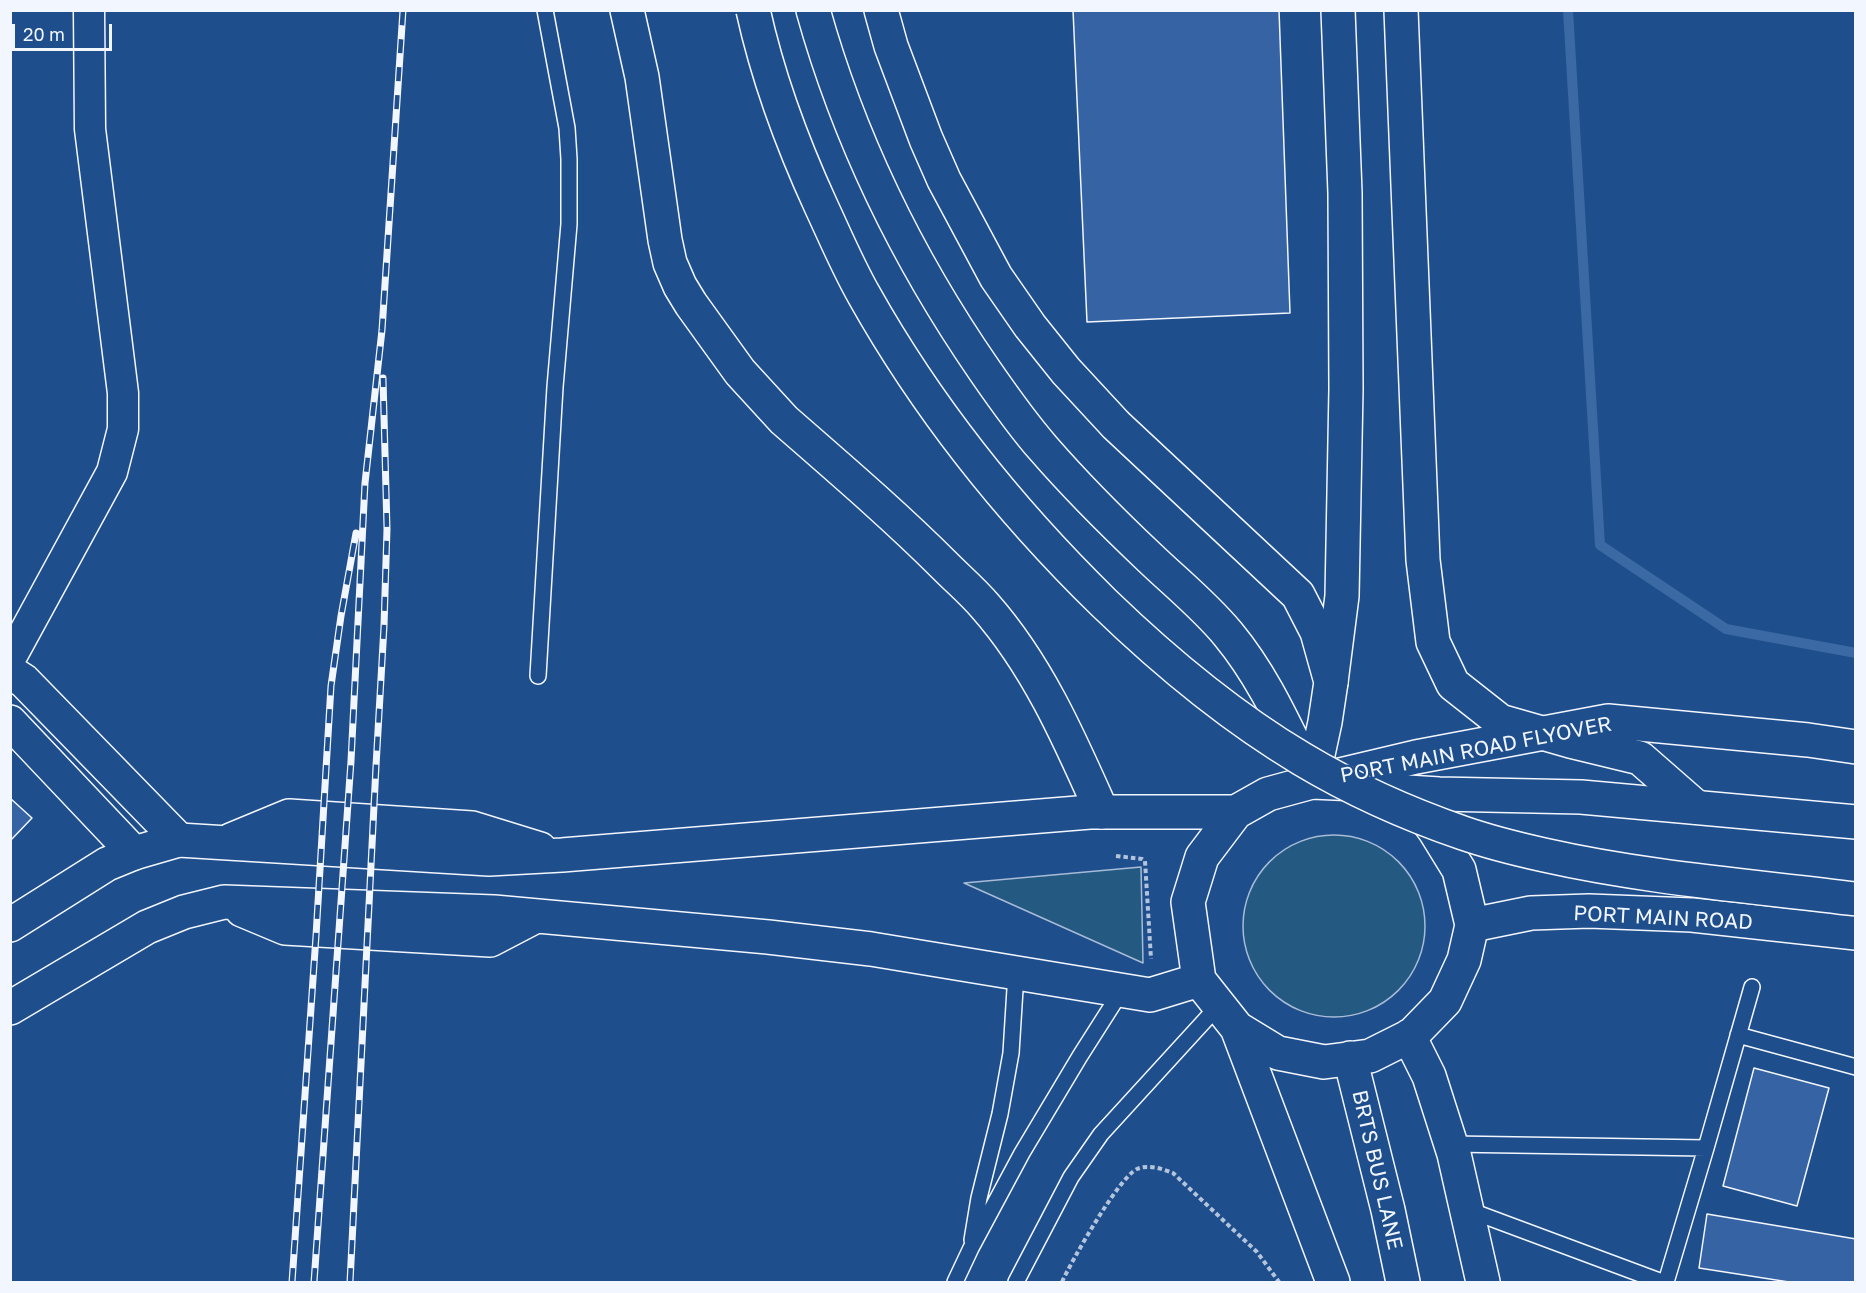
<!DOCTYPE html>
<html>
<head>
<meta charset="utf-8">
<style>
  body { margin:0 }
  #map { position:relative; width:1866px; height:1293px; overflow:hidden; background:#1f4e8c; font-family:"Golos Text",sans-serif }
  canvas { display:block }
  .frame { position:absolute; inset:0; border:12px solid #f2f6ff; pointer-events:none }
  .scale { position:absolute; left:12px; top:24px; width:100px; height:27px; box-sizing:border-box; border:3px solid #f2f6ff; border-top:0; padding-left:8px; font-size:18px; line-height:21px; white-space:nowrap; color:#f2f6ff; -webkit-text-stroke:4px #1f4e8c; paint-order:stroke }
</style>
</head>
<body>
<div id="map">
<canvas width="1866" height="1293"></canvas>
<div class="frame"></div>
<div class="scale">20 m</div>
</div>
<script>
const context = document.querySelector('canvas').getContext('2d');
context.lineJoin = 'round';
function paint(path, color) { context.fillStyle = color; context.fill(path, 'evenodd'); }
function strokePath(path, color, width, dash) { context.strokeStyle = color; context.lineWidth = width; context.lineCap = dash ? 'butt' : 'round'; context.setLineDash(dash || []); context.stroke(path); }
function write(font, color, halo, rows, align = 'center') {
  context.font = font + ' "Golos Text",sans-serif'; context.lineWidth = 4.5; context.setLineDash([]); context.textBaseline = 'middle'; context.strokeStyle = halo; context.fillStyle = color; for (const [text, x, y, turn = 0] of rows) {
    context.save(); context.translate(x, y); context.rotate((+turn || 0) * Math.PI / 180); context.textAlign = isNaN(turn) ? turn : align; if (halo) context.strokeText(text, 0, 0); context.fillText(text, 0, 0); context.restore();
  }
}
const green = new Path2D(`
  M1243 926a91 91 0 1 1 182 0a91 91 0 1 1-182 0Z
  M1141,867L1143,963L964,883Z`);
const stream = new Path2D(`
  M1568,10L1600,545L1726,629L1856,653`);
const building = new Path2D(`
  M1073,10H1279L1290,313L1087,322Z
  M10,798L32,818L10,841Z
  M1754,1068L1829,1088L1797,1206L1723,1186Z
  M1707,1214L1856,1239V1282H1789L1699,1268Z`);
const path = new Path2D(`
  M1116,856L1142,859L1145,861L1151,959
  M1062,1282C1071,1262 1119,1177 1137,1169C1148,1164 1163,1169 1173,1173L1257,1252L1279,1282`);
const service = new Path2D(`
  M538,676L555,387L569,224V159L567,128L545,10
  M1738,1035L1856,1067
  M1451,1144L1706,1148
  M1466,1209L1662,1282
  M972,1240L979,1198L1000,1114L1011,1053L1016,973
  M955,1282L971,1248L1022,1153L1080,1056L1122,990
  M1016,1282L1071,1177L1101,1134L1219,1005
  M1666,1282L1706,1148L1752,987`);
const minor = new Path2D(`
  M10,659L112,472L123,429V393L90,129L89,10`);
const tertiary = new Path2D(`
  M1401,10L1423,560L1433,642L1453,684L1500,721L1570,741L1640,758L1696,807
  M10,672L24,681L179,840
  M1331,682L1342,596L1346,389L1345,193L1338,10
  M10,722L134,853`);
const secondary = new Path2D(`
  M627,10L642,77L665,240L670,263L680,286L691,304L740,372L784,420C839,468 895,516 946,567C959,580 973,592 985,606C1038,666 1070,740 1102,812
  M813,10C849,139 909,261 985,371C1003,397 1022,424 1043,448C1076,486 1112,522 1149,557C1175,582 1205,606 1228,634C1262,675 1283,722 1306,769
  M881,10L891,46L926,139L944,180L996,277L1030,326L1066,371L1116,425L1298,595L1317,632L1331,682L1325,722L1312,782`);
const primary = new Path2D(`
  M1340,775L1416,757L1608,721L1808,740L1856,747
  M231,840L289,816L472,828L540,849
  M242,910L285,928L490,940L536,916
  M10,925L107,864L134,853L179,840L489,859L562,855L1090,812H1236
  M1472,925L1531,913L1589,911L1692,915L1856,933
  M10,1008L147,927L184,912L224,902L494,912L768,937L871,949L1150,995L1199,980
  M1237,1028L1278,1053L1324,1062L1370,1056L1412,1035L1445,1001L1464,960L1472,925L1459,870L1435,831L1417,806
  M1409,1036L1429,1076L1454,1154L1483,1282
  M1350,1058L1388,1210L1403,1282
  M1333,1282L1237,1028L1199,980L1188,902L1202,857L1236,812L1268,794L1312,782L1358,784L1407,792L1439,794L1581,797L1856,822`);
const rail = new Path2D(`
  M292,1282L316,936L331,686L341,616L356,533
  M314,1282L351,761L365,483L382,330L403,10
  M350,1282L376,766L384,626L387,529L383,378`);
const primaryBridge = new Path2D(`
  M753,10C768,78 792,143 821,206C835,236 848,267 864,295C928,409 1011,512 1104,603C1165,662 1230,716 1302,759C1352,789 1408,814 1463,833C1489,842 1517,849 1544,855C1646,878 1752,886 1856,899`);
const streetNames = [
  ["PORT MAIN ROAD FLYOVER",1476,750,-11],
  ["PORT MAIN ROAD",1663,918,3],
  ["BRTS BUS LANE",1377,1170,77]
];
paint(green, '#245a82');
strokePath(green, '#a8bbd7', 1.5);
strokePath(stream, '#3b69a3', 10);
paint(building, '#3563a3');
strokePath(building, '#f2f6ff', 1.5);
strokePath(service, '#f2f6ff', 18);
strokePath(minor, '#f2f6ff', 33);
strokePath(tertiary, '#f2f6ff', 36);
strokePath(secondary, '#f2f6ff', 36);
strokePath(primary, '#f2f6ff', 36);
strokePath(path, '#b3c4dc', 4, [4.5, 3]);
strokePath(service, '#1f4e8c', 15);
strokePath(minor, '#1f4e8c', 30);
strokePath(tertiary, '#1f4e8c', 33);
strokePath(secondary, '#1f4e8c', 33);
strokePath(primary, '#1f4e8c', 33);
strokePath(rail, '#f2f6ff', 7);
strokePath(rail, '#1f4e8c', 4.5, [14]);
strokePath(primaryBridge, '#f2f6ff', 36, []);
strokePath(primaryBridge, '#1f4e8c', 33);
write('21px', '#f2f6ff', '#1f4e8c', streetNames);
</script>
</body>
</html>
